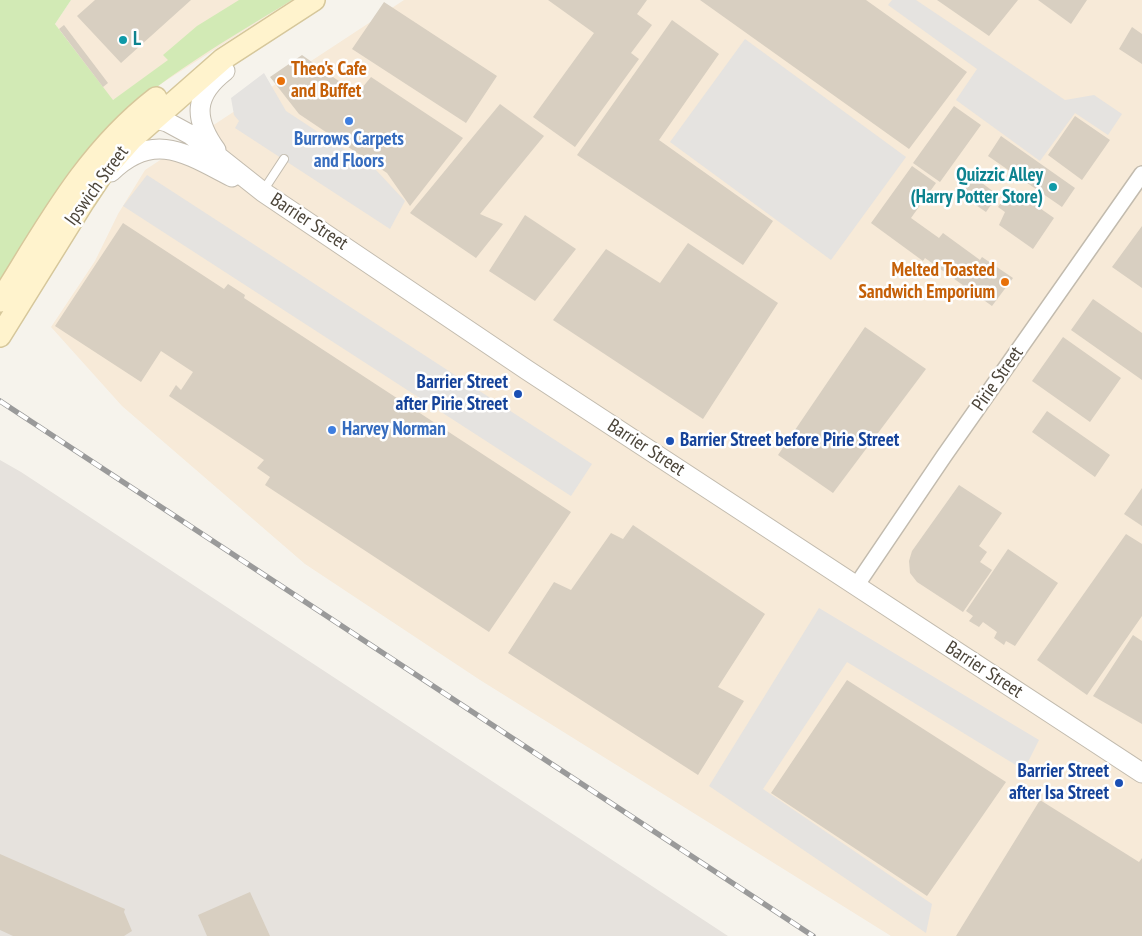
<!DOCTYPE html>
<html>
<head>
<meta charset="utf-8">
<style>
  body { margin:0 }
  canvas { display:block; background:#f6f3ec }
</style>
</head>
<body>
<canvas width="1142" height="936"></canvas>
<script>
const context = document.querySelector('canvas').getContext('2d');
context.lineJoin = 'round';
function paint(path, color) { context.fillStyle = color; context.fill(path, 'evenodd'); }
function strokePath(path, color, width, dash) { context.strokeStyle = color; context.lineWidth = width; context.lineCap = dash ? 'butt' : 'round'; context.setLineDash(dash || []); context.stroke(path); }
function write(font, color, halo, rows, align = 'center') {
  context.font = font + ' "PT Sans Narrow",sans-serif'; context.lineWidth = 5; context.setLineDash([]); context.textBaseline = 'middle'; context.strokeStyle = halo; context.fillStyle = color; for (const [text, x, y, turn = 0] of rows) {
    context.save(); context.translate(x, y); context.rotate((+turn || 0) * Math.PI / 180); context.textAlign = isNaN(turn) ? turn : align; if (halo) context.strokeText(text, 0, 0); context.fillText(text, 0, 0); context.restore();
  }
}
const commercial = new Path2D(`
  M71,0H292L156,87L112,100L55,24Z
  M404,0H1142V936H891L480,680L305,564L122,406L51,327L95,261L118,214L145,170Z`);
const industrial = new Path2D(`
  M0,460L21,472L728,936H0Z`);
const green = new Path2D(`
  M0,0H71L55,24L113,100L168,60L163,55L197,26L239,0H292C219,45 141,88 84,153C51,192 27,240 0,284Z`);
const parking = new Path2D(`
  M892,0H916L1065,100L1094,95L1122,114L1108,135L1075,113L1040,161L956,100L977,69L888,5Z
  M745,39L906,157L831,260L670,142Z
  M264,73L286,111L376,170L405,201L390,229L235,128L239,121L234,115L231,98Z
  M147,175L592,464L571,496L123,206Z
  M819,608L1039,740L1024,770L847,662L763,789L932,904L926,933L709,786Z`);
const building = new Path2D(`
  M95,0H191L121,63L77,16Z
  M548,0H647L637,14L652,25L631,53L639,59L575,147L533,117L594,33Z
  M700,0H866L967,72L909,149Z
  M937,0H1018L989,36Z
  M1038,0H1087L1071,24Z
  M384,2L497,76L466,123L352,49Z
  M672,20L719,54L659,140L773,221L743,265L577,155Z
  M64,25L108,83L103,87L59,29Z
  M1132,27L1142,34V64L1119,49Z
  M302,55L357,94L371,77L463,138L410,206L387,173L299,114L270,77Z
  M500,104L544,136L480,214L503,224L476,258L410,213Z
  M954,106L981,125L940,182L913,163Z
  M1075,116L1110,140L1082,180L1048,155Z
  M1001,136L1075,188L1062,207L988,156Z
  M912,166L936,183L911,218L939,238L943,233L980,260L982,257L1013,278L992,306L925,258L923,261L871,223Z
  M974,177L998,195L986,212L961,195Z
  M1011,188L1054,218L1033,249L999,225L1005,212L998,207Z
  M525,215L576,249L535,301L489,271Z
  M123,223L224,289L228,284L245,295L244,298L571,512L489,632L265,485L270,477L257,468L264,460L169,396L176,385L181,390L193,372L161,351L141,382L55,326Z
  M1142,226V288L1112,267Z
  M688,243L778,303L703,419L553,320L606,249L660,283Z
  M1093,299L1142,333V380L1071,330Z
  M865,327L926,369L833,493L778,455Z
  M1063,337L1121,378L1090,422L1032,381Z
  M1047,411L1110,455L1095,477L1032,432Z
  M959,485L1002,513L979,546L987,552L980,562L992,570L963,612L917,582L910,573L909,561L912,551Z
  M1142,488V526L1124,514Z
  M633,525L765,614L718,687L744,701L698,775L508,653L554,582L571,590L611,533L623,539Z
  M1126,534L1142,544V616L1087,695L1037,660Z
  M1008,549L1058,583L1015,646L1006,641L1004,645L994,638L997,632L983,622L979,627L969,621L973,616L966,611Z
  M1133,635L1142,641V724L1093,696Z
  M847,680L1006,782L927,896L771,793Z
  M1040,800L1139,862L1142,858V936H956Z
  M0,854L125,909L124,912L132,931L124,936H13L0,930Z
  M250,892L270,936H207L198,915Z`);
const service = new Path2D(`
  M263,191L284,159`);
const minor = new Path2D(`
  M856,586L944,456L1142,174`);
const tertiary = new Path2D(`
  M153,118L167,122L191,135L263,192L527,370L1142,773
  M216,150C193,118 194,95 225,71
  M111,172C154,130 187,154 232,177`);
const secondary = new Path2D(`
  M0,301C47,226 85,153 156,98
  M0,336L84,201L104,171L132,139L223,59L314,0`);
const rail = new Path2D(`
  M0,401L813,936`);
const markers = [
  [123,40,5,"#0f9aa8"],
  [281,81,5,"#e8710a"],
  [349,121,5,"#3f7fe0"],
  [1053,187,5,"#0f9aa8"],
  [1005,282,5,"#e8710a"],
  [518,394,5,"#1a4fb4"],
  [332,430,5,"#3f7fe0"],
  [670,441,5,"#1a4fb4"],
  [1119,783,5,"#1a4fb4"]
];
const cultureNames = [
  ["L",133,40],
  ["Quizzic Alley",1043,176,"right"],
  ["(Harry Potter Store)",1043,198,"right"]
];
const foodNames = [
  ["Theo's Cafe",291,70],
  ["and Buffet",291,92],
  ["Melted Toasted",995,271,"right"],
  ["Sandwich Emporium",995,293,"right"]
];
const shopNames = [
  ["Burrows Carpets",349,140],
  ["and Floors",349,162],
  ["Harvey Norman",342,430,"left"]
];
const streetNames = [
  ["Ipswich Street",97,186,-54],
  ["Barrier Street",309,222,33],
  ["Pirie Street",998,379,-55],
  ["Barrier Street",646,448,33],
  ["Barrier Street",984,670,33]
];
const transitNames = [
  ["Barrier Street",508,383],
  ["after Pirie Street",508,405],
  ["Barrier Street before Pirie Street",680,441,"left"],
  ["Barrier Street",1109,772],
  ["after Isa Street",1109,794]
];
paint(commercial, '#f7ead8');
paint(industrial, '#e6e2dd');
paint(green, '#d2eab5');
paint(parking, '#e5e3e0');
paint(building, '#d8cfc1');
strokePath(service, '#c2bbae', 10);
strokePath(minor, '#c2bbae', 18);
strokePath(tertiary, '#c2bbae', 21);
strokePath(secondary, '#d6c79b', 24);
strokePath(service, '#fff', 8);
strokePath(minor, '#fff', 15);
strokePath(tertiary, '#fff', 19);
strokePath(secondary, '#fff3cd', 21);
strokePath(rail, '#9a9a9a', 5.5);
strokePath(rail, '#fff', 4, [11]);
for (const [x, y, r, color] of markers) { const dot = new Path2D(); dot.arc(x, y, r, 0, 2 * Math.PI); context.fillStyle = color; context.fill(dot); strokePath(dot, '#fff', 2); }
write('bold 19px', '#0d838f', '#fff', cultureNames, 'left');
write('bold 19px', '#c56008', '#fff', foodNames, 'left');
write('bold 19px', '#366cbe', '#fff', shopNames);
write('19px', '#4b4439', '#fff', streetNames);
write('bold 19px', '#164399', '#fff', transitNames, 'right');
</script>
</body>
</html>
